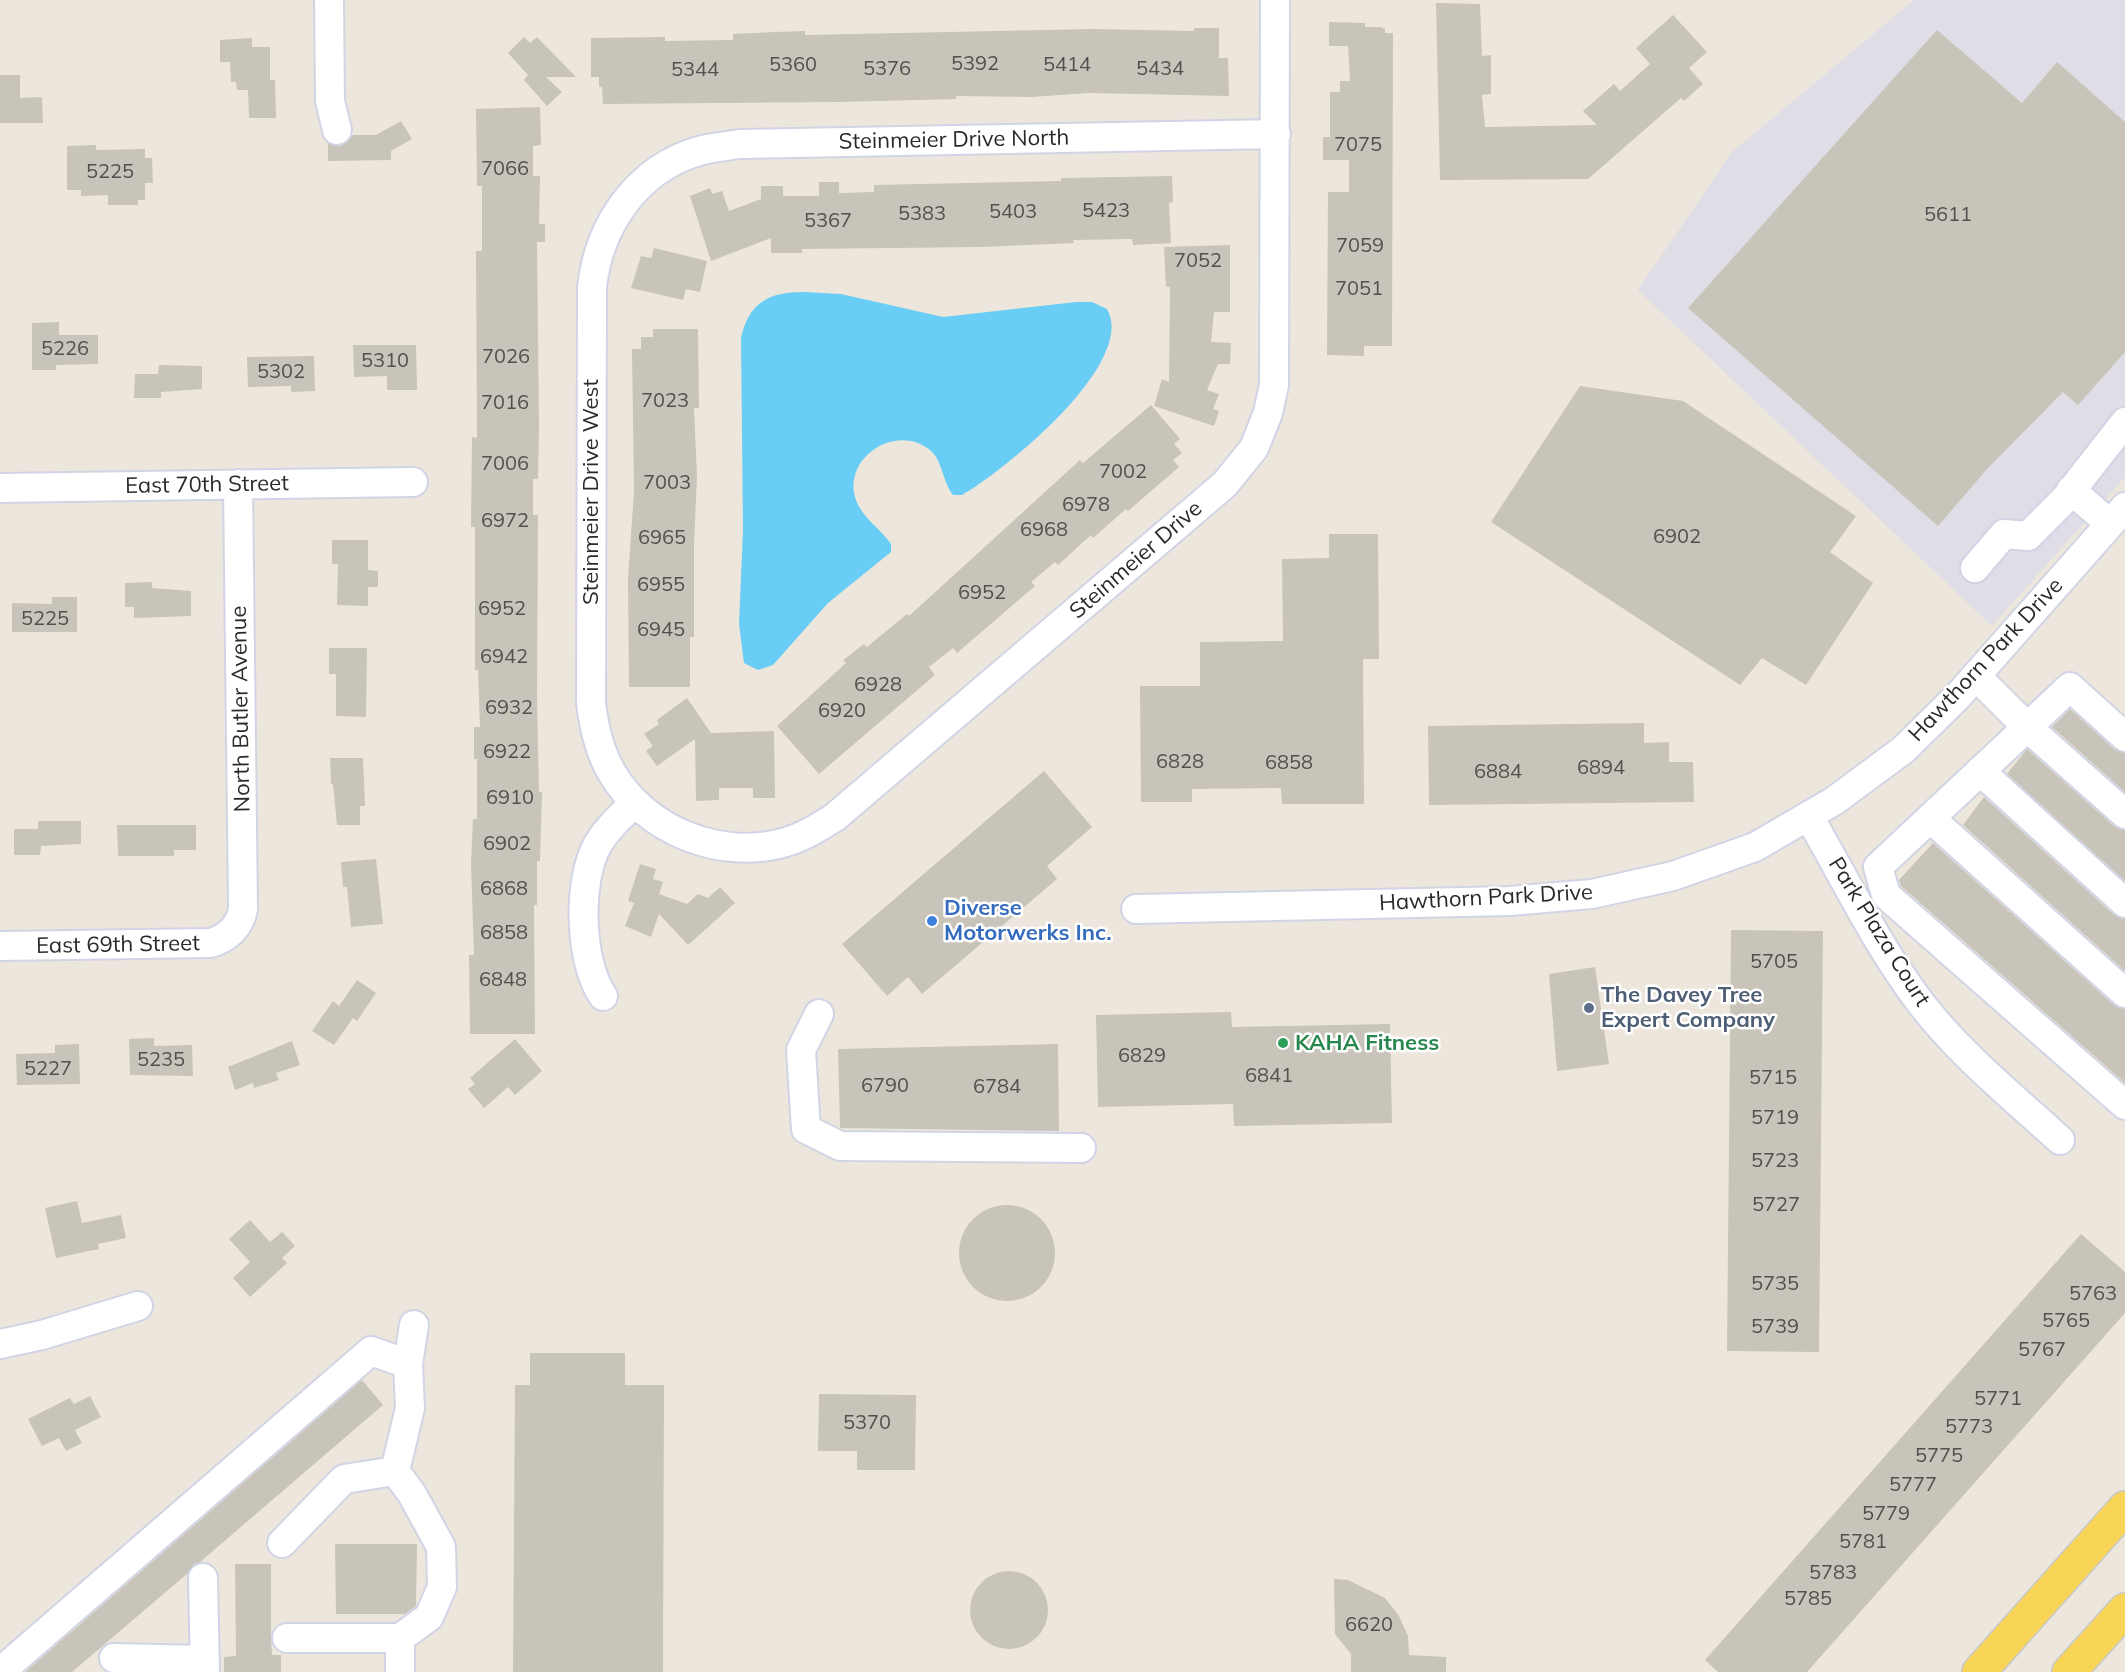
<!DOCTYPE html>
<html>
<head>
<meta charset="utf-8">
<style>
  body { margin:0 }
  canvas { display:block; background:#ede6dc }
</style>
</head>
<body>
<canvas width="2125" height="1672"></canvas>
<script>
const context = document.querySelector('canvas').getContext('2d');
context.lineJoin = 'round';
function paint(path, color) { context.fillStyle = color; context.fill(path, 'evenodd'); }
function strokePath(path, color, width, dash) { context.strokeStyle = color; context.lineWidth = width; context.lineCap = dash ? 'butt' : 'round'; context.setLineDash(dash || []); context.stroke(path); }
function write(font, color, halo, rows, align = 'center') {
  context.font = font + ' Mulish,sans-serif'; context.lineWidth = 5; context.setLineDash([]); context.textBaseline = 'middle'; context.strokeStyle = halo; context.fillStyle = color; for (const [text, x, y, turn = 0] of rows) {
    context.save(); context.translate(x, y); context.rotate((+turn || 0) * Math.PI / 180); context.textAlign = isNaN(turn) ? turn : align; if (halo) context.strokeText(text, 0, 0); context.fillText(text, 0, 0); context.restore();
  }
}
const industrial = new Path2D(`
  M1914,0H2125V477L1992,626L1638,290L1732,152Z`);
const water = new Path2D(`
  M804,292L841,294L943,317L1076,302H1092L1107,309C1138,363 1003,472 962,495H953C942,481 943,461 930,450C897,423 844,456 855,497C860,516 880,528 891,544V552L828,603L773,665L758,670L744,663L739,624L743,531L741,338C749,303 768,292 804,292Z`);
const building = new Path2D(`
  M1436,3L1480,4L1482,56L1491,55V94L1482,95L1485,127L1597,125L1583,111L1614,84L1620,91L1650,64L1636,48L1673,15L1707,52L1689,68L1703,84L1684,101L1681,98L1588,179L1440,180Z
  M1329,22L1365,23V27H1380L1385,29V33H1393L1392,346H1364V356L1327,355L1328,192H1349V160H1323V137H1330V92H1340V81H1350L1348,46H1329Z
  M1194,28H1219V58H1228L1229,96L1088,93L1032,97L956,96V99L839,102L603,104L602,87H599V77H591V38L665,37V41L733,40V34L775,32L805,31V35L1093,29L1194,31Z
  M1937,30L2022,103L2057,62L2125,122V352L2078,405L2063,392L1987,469L1938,526L1688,308Z
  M524,37L530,43L537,37L576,77H546L562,92L547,106L524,80L528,75L508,53Z
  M252,38V47H270V80H275L276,118H249L248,90H237L236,82H231L230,62H220V40Z
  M0,75H20V98L42,97L43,123H0Z
  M540,107L541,145L533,146V176H540L539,224H545V242H537L539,426L538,479H533V515H538L537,698L539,792H542L540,861H537V905H534L535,1034H470L469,955H474L471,864L473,819H477V759H474V727H480L478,670H475V527H471L472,437L477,438L476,251H482V186H477L476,109Z
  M401,121L412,139L391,151V160L328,161V143L341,146L353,135H376Z
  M96,145V150L145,149V158H152L153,183H145V200H138V205H108V195L81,196V190H67V146Z
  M1172,176L1173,202L1169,203L1171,243L1133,245L1132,239L1073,240L1074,243L981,247L802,249V253H771V238L711,261L690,196L710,188L712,194L722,191L729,211L761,199V186H783V196H819V182H839V193L874,192V185L1061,181V178Z
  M1230,245V312H1214L1211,342L1231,343L1230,364H1218L1207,390L1219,394L1213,409L1219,411L1214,426L1154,406L1162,379L1169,382L1170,287H1166L1164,247Z
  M654,248L707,261L700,292L686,289L683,300L631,288L641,256L651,258Z
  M59,322V335H98V364L56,365V370H32V323Z
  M653,329H698L699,408H694L697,476L694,545V637H690V687H629L628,579L634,491L632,349H641V337H653Z
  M353,345H416L417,390H387V376L354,377Z
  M314,356L315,391L291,392V386L248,387L247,357Z
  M159,365L202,366V389L161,392V398H134L135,374H158Z
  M1580,386L1683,401L1856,516L1830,552L1873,583L1806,685L1762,658L1740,685L1491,522Z
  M1151,405L1180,439L1174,444L1182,453L1173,460L1179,467L1128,511L1126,509L1093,538L1091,535L1058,565L1055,562L1031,582L1035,586L957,653L953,648L929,667L935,675L819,774L777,726L846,663L843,660L864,644L867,647L907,614L909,616L1080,460L1083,463Z
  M1329,534H1378L1379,659H1363L1364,804H1282L1281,788L1192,789V802H1141L1140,686H1200V642L1283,641L1282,559L1329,558Z
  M332,540H368V570L378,571V587H368V606L337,605L338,564H332Z
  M152,582V588L191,591V616L134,618V607H125V583Z
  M52,597H77V632H12V603L52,604Z
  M329,648H367L366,717L336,716V674H329Z
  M687,698L711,733L774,731L775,798H753V788H719V800L696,801L695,739L657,766L646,751L653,746L644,734L659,724L657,720Z
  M2070,709L2114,749L2125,753V792L2052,727Z
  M1644,723V743L1669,742V762H1693L1694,802L1429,805L1428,726Z
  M2027,749L2114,826L2125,830V881L2007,774Z
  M330,758H363L365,806H360V825H337L333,784H331Z
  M1044,771L1092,827L1047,866L1057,879L922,994L908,977L887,996L842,944Z
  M1984,797L2114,915L2125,919V971L1963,825Z
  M38,821H81V844L41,846L40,855H14V829H38Z
  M117,825H196V850H174V856H118Z
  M1933,843L2114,1005L2125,1009V1083L1901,886L1899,880Z
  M376,859L383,924L351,927L347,887H343L341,862Z
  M640,864L656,869L653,879L663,882L659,894L687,904L698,894L708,898L720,887L735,903L688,945L659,914L651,937L625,926L634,903L628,901Z
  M1731,930L1823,931L1819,1352L1727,1351Z
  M1595,967L1609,1064L1557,1071L1549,974Z
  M357,980L376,993L357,1021L353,1018L334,1045L312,1031L333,1001L339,1006Z
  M1231,1012L1232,1027L1390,1024L1392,1123L1234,1126L1233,1104L1098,1107L1096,1015Z
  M154,1038V1046L192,1045L193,1076L130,1075L129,1039Z
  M515,1039L542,1071L515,1095L508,1087L484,1108L468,1089L475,1084L470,1078Z
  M292,1041L300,1065L276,1073L279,1080L254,1088L253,1083L235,1090L228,1067Z
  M79,1044L80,1084L17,1085L16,1054L55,1053V1045Z
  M1058,1044L1059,1131L840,1128L838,1049Z
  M77,1201L82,1223L121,1215L126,1238L98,1244L99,1249L56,1258L45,1208Z
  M959 1253a48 48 0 1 1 96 0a48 48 0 1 1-96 0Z
  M250,1220L270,1242L282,1232L295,1246L282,1258L287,1263L250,1297L233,1278L250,1262L229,1239Z
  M2081,1234L2125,1272V1313L1807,1672H1718L1705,1660Z
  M530,1353H625V1385H664L663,1672H513L515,1385H530Z
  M362,1380L383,1405L200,1562L194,1564L188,1573L72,1672H25Z
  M819,1394L916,1395L915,1470H857V1451H818Z
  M90,1396L101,1417L75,1430L82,1443L66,1451L59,1438L42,1446L28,1419L70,1398L74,1404Z
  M335,1544H417L416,1606L405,1614H336Z
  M235,1564H271V1639L272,1655H281V1672H224V1657L236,1656Z
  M970 1610a39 39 0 1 1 78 0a39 39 0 1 1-78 0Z
  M1334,1579L1348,1580L1385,1598L1399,1616L1408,1636L1409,1655L1446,1657V1672H1351V1654L1335,1634Z`);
const minor = new Path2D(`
  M329,0L330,101L337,130
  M1275,0L1274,385L1268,413L1254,448L1225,484L835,817C819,827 804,837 786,842C721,861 646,831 612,773C599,751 594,728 591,703L592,287C599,225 637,169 699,151C712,147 727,146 740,144L1276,134
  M0,488L413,482
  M2071,490L2110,524
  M1975,568L2004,534L2028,536L2064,500L2125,422
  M1976,676L2027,727L2125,814
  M2125,737L2070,687L1878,867L1886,895L2125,1105
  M1980,771L2125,903
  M1809,817C1846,880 1878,948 1923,1006C1962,1056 2013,1097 2060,1140
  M1930,818L2125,993
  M1136,909L1510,901L1592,894L1673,876L1755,847L1834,801L1903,750L1958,696L2125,507
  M0,946L211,943C227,938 240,927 243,909L238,484
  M603,996C579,962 577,880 598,844C608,827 621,816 635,803
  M819,1014L801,1050L806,1129L840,1146L1081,1148
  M0,1344L42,1335L138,1306
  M395,1471L410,1408L408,1364L414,1325
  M282,1543L344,1479L395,1471L412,1494L441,1547L442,1587L429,1617L400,1638V1672
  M203,1578L205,1672
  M287,1638H400
  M114,1658L205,1660
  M0,1672L371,1351L408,1364`);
const major = new Path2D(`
  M1979,1672L2125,1508
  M2069,1672L2125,1610`);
const markers = [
  [932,921,6,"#3f7fe0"],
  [1589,1008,6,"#5c6f8a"],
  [1283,1043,6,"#2e9e5b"]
];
const numberNames = [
  ["5392",975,64],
  ["5360",793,65],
  ["5414",1067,65],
  ["5376",887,69],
  ["5434",1160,69],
  ["5344",695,70],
  ["7075",1358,145],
  ["7066",505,169],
  ["5225",110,172],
  ["5423",1106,211],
  ["5403",1013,212],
  ["5383",922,214],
  ["5611",1948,215],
  ["5367",828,221],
  ["7059",1360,246],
  ["7052",1198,261],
  ["7051",1359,289],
  ["5226",65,349],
  ["7026",506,357],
  ["5310",385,361],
  ["5302",281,372],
  ["7023",665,401],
  ["7016",505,403],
  ["7006",505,464],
  ["7002",1123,472],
  ["7003",667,483],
  ["6978",1086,505],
  ["6972",505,521],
  ["6968",1044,530],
  ["6902",1677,537],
  ["6965",662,538],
  ["6955",661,585],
  ["6952",982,593],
  ["6952",502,609],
  ["5225",45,619],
  ["6945",661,630],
  ["6942",504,657],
  ["6928",878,685],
  ["6932",509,708],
  ["6920",842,711],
  ["6922",507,752],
  ["6828",1180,762],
  ["6858",1289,763],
  ["6894",1601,768],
  ["6884",1498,772],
  ["6910",510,798],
  ["6902",507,844],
  ["6868",504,889],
  ["6858",504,933],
  ["5705",1774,962],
  ["6848",503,980],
  ["6829",1142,1056],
  ["5235",161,1060],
  ["5227",48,1069],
  ["6841",1269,1076],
  ["5715",1773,1078],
  ["6790",885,1086],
  ["6784",997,1087],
  ["5719",1775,1118],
  ["5723",1775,1161],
  ["5727",1776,1205],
  ["5735",1775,1284],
  ["5763",2093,1294],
  ["5765",2066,1321],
  ["5739",1775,1327],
  ["5767",2042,1350],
  ["5771",1998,1399],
  ["5370",867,1423],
  ["5773",1969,1427],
  ["5775",1939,1456],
  ["5777",1913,1485],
  ["5779",1886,1514],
  ["5781",1863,1542],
  ["5783",1833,1573],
  ["5785",1808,1599],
  ["6620",1369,1625]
];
const streetNames = [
  ["Steinmeier Drive North",954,140,-1],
  ["East 70th Street",207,485,-1],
  ["Steinmeier Drive West",591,492,-90],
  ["Steinmeier Drive",1136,560,-41],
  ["Hawthorn Park Drive",1986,660,-47],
  ["North Butler Avenue",241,709,-91],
  ["Hawthorn Park Drive",1486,898,-3],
  ["Park Plaza Court",1879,932,58],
  ["East 69th Street",118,945,-1]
];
const shopNames = [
  ["Diverse",944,908],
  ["Motorwerks Inc.",944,933]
];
const serviceNames = [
  ["The Davey Tree",1601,995],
  ["Expert Company",1601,1020]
];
const leisureNames = [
  ["KAHA Fitness",1295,1043]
];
paint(industrial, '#dfdde5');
paint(water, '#69cdf5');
paint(building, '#c8c4ba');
strokePath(minor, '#d1d4e4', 32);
strokePath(major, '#c8c8c8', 36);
strokePath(minor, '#fff', 28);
strokePath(major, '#f8d556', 33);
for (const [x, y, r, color] of markers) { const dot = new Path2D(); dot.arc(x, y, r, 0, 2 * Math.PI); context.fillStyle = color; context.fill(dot); strokePath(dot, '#fff', 2); }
write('20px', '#52504e', null, numberNames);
write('22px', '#2a2a2a', '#fff', streetNames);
write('bold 22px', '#366cbe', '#fff', shopNames, 'left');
write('bold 22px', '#4e5e75', '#fff', serviceNames, 'left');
write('bold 22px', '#27864d', '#fff', leisureNames, 'left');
</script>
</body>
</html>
